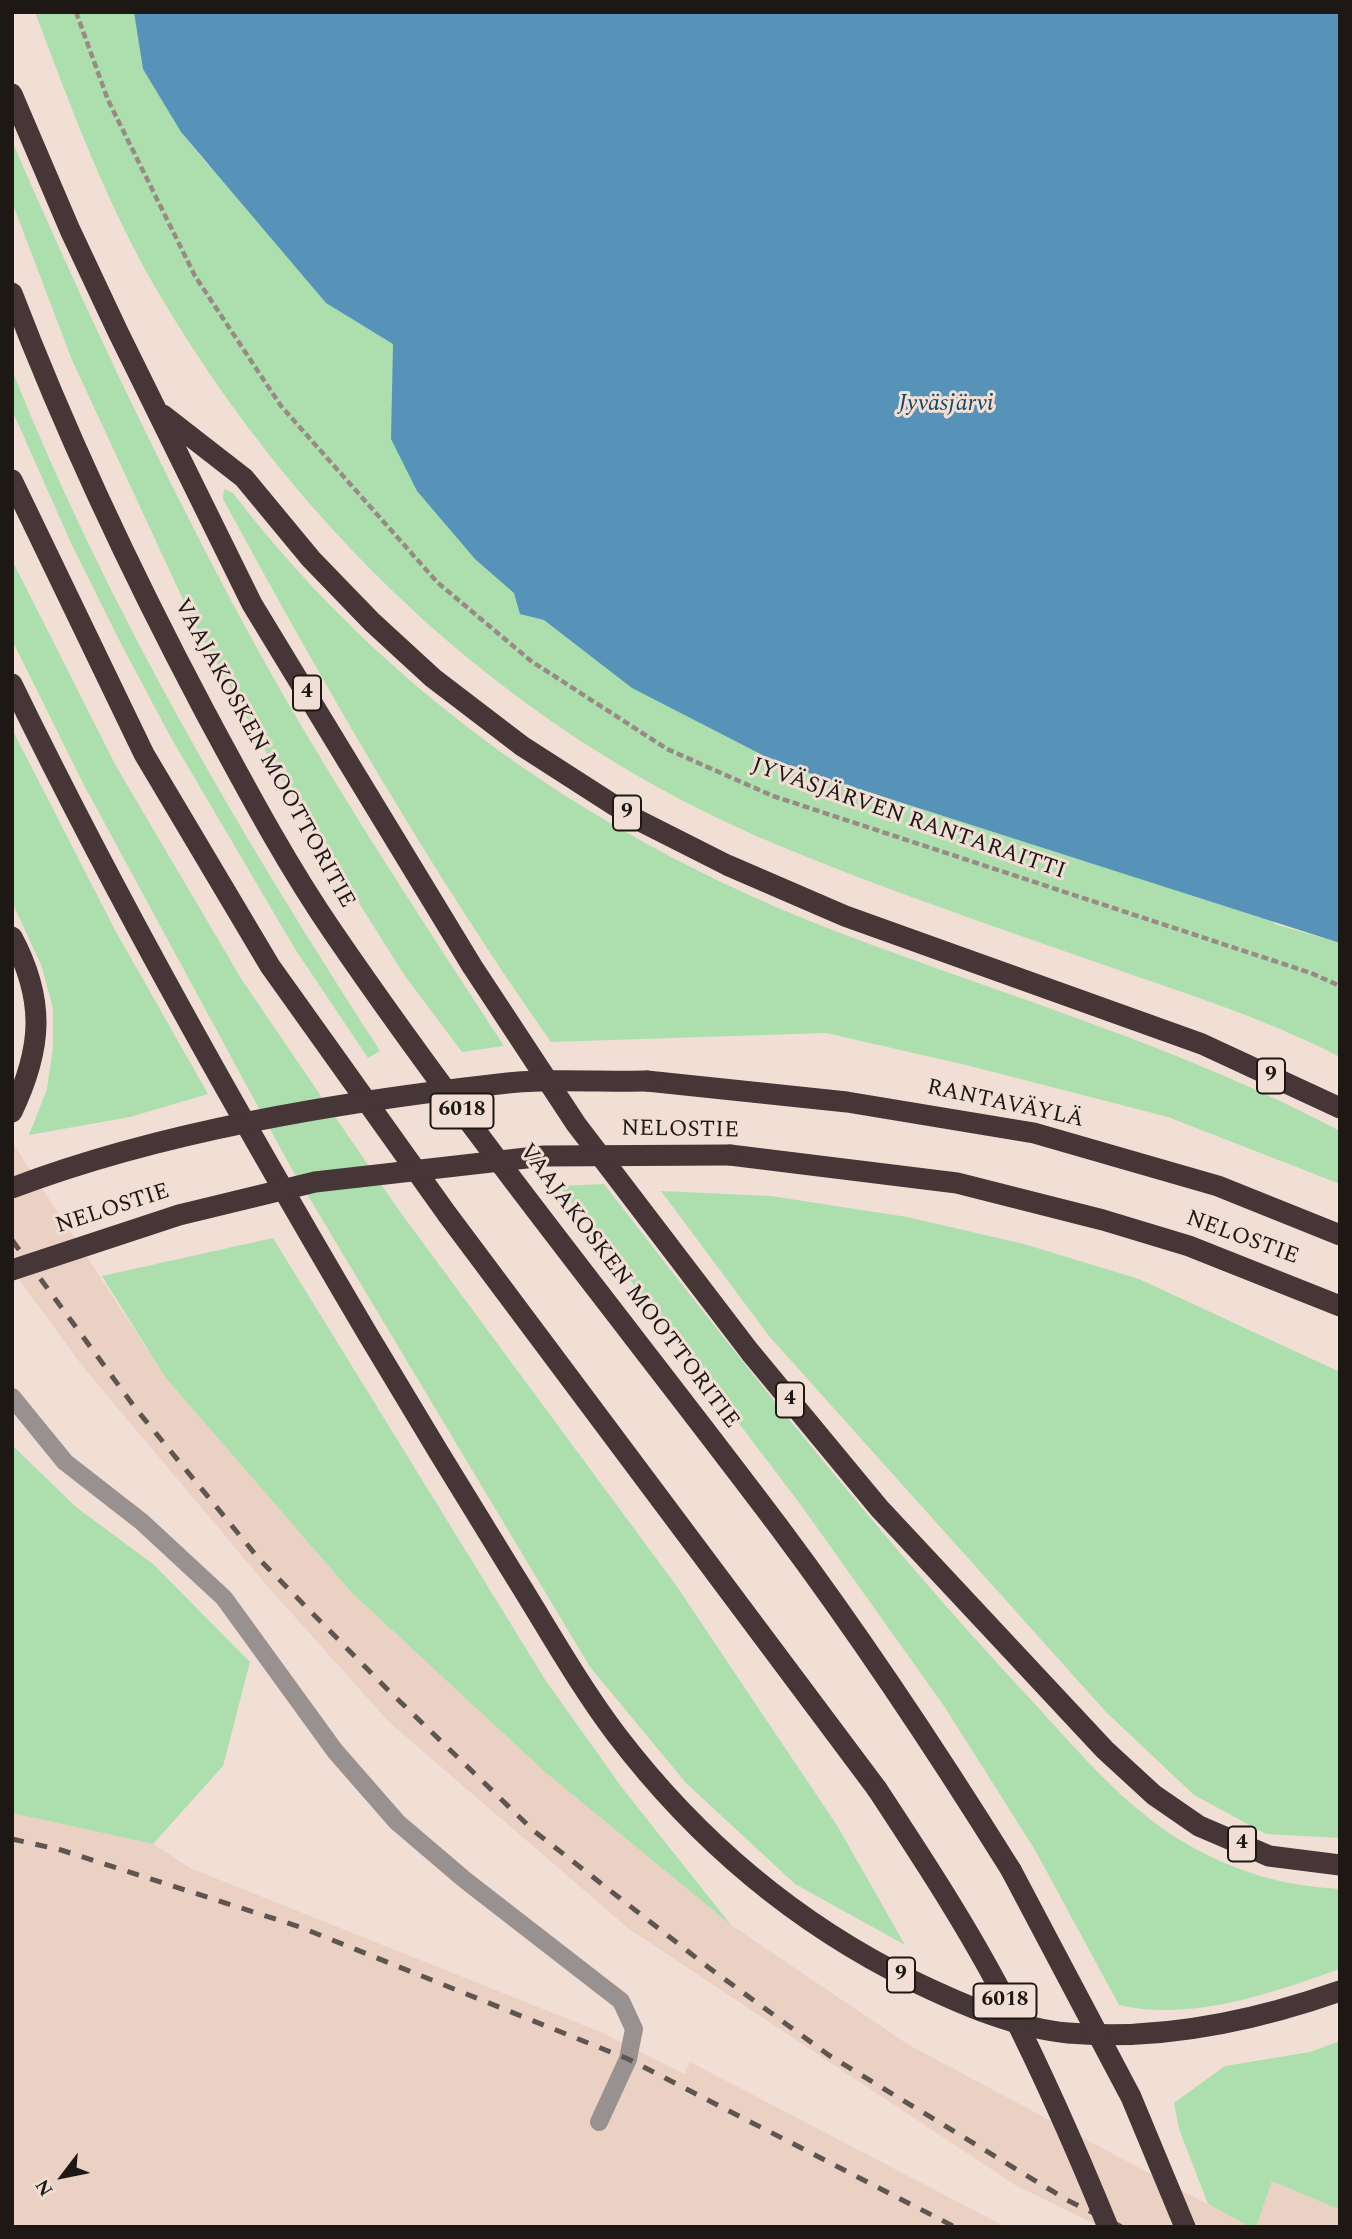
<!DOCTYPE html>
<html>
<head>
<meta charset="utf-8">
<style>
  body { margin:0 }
  #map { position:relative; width:1352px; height:2239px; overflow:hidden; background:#f1dfd6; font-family:Spectral,serif }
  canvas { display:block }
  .frame { position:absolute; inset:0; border:14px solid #1e1815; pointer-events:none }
  .north { position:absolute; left:28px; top:2141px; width:70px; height:70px; -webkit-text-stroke:5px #f1dfd6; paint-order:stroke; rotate:238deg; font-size:19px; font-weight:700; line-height:28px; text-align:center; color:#1e1815 }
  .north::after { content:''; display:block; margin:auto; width:24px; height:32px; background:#1e1815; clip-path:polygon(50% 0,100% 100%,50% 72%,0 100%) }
</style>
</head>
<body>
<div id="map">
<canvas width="1352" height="2239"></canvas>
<div class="frame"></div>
<div class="north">N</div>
</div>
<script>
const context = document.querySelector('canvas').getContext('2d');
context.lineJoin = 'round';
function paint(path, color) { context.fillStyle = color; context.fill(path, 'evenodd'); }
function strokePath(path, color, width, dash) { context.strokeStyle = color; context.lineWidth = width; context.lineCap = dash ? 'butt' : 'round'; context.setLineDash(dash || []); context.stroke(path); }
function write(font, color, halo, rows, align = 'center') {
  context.font = font + ' Spectral,serif'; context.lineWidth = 6; context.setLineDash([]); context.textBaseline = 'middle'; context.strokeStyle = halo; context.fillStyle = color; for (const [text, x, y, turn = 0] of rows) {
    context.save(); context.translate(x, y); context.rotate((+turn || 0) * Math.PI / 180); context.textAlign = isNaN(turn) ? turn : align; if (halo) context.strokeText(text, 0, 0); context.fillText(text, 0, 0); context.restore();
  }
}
const built = new Path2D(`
  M12,1142L165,1377L352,1593L545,1772L731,1925L909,2045L1250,2227H1100L1015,2185L629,1929L389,1722L268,1587L84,1368L23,1285L12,1267Z
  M12,1813L153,1844L190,1868L603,2033L684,2074L690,2062L1006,2227H12Z
  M1272,2181L1340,2210V2227H1256Z`);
const green = new Path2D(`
  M35,12H428L1275,924L1340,943V1057C1273,1022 1199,998 1127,973C1011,932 893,893 780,846C515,736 304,539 159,294C107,205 71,108 35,12ZM152,83L212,170L181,132Z
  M12,141C80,298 153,453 233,604C314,757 410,901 504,1046L462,1052L405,976L364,911L273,765L192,619L72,360L12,202Z
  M12,370C108,611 240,834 380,1051L368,1058L295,949L170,736L119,640L71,543L12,410Z
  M224,489L233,493C389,697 603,843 843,934C1009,997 1182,1047 1340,1131V1184L1168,1117L966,1065L826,1033L551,1042C429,869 324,685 223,499Z
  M12,560L116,766L242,980L398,1209L678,1588L838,1827L905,1945L795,1884L686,1783L590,1667L289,1164L84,785L12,640Z
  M12,729L115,930L208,1094L130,1117L29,1135L47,1089L53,1047V1009L42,967L12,902Z
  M604,1184C737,1356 872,1528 1020,1688C1073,1744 1125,1811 1194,1848C1242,1874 1286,1886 1340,1889V1969C1271,1993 1192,2022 1119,2005L1035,1850L944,1706L803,1508L559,1186Z
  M661,1191L771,1196L907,1217L1024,1244L1139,1279L1340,1372V1838L1266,1834L1194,1795L1106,1712L769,1336Z
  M273,1238L546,1681L623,1789L731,1925L545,1772L352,1593L165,1377L102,1276Z
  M12,1445L76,1507L153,1564L250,1662L223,1766L153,1844L12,1813Z
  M1340,2041V2210L1272,2181L1256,2227H1250L1208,2204L1179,2129L1174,2103L1225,2066L1310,2052Z`);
const water = new Path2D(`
  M134,12H1340V943L778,763L632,688L544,620L520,614L514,593L475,559L417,491L391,439L393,344L326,303L181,132L143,69Z`);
const path = new Path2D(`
  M76,12L108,100L195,276L281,406L437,582L531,661L667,749L773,796L1311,973L1340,986`);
const minor = new Path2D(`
  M12,1397L65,1462L142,1522L224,1598L335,1751L397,1822L465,1880L621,2001L634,2029L628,2059L599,2122`);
const highway = new Path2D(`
  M12,94L70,230L118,332L252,604L472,966L576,1124L750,1352L879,1508L1105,1750L1154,1795L1199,1826L1269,1856L1340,1865
  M12,293C67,437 133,576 205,712C245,786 285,862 333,932C473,1137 630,1329 779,1527C862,1638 938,1753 1011,1870
  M163,415L244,478L311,559L372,622L433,678L522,746L634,818L727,865L845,916L1202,1044L1340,1108
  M12,480L144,754L270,966L447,1214L877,1789
  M12,684C120,906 242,1121 367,1333C414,1412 462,1491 511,1570C545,1624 577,1682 616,1734C696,1839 795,1923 913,1981C961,2004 1015,2028 1068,2033C1161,2041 1252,2022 1340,1991
  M12,937C46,1001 42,1049 12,1112
  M647,1081L847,1102L1034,1133L1218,1186L1340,1235
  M730,1155L957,1183L1103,1220L1189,1246L1340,1306`);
const rail = new Path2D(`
  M12,1240L136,1409L260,1560L386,1688L534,1831L708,1967L830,2056L1067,2200L1122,2227
  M12,1839L61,1850L300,1927L628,2059L955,2227`);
const highwayBridge = new Path2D(`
  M12,1188C162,1131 340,1102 499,1084C547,1078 598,1082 647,1081
  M12,1270L179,1215L315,1182L544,1156L730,1155
  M877,1789C923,1859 969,1929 1007,2003C1044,2076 1077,2151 1108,2227
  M1011,1870L1131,2097L1185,2227`);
const shields = [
  [307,693,28],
  [627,813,28],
  [1271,1076,28],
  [462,1111,63],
  [790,1400,28],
  [1242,1844,28],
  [901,1975,28],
  [1005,2001,63]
];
const shieldNames = [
  ["4",307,693],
  ["9",627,813],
  ["9",1271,1076],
  ["6018",462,1111],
  ["4",790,1400],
  ["4",1242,1844],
  ["9",901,1975],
  ["6018",1005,2001]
];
const streetNames = [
  ["VAAJAKOSKEN MOOTTORITIE",263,754,61],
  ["JYVÄSJÄRVEN RANTARAITTI",908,820,19],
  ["RANTAVÄYLÄ",1005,1105,12],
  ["NELOSTIE",680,1131,1],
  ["NELOSTIE",113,1210,-18],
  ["NELOSTIE",1242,1239,20],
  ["VAAJAKOSKEN MOOTTORITIE",628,1287,53]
];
const waterNames = [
  ["Jyväsjärvi",946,405]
];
paint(built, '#ead1c3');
paint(green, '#addeae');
paint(water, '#5793b8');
strokePath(path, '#988b85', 4.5, [7, 3.5]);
strokePath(minor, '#999090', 18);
strokePath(highway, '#463637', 21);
strokePath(rail, '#5e5550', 5, [12, 12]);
strokePath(highwayBridge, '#463637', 21);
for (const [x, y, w] of shields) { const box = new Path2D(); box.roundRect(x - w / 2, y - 17.5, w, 35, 5); context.fillStyle = '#f1dfd6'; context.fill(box); strokePath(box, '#1e1815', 2); }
write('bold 21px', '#1e1815', null, shieldNames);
write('23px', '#1e1815', '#f1dfd6', streetNames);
write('italic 24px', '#164661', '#f1dfd6', waterNames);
</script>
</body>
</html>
